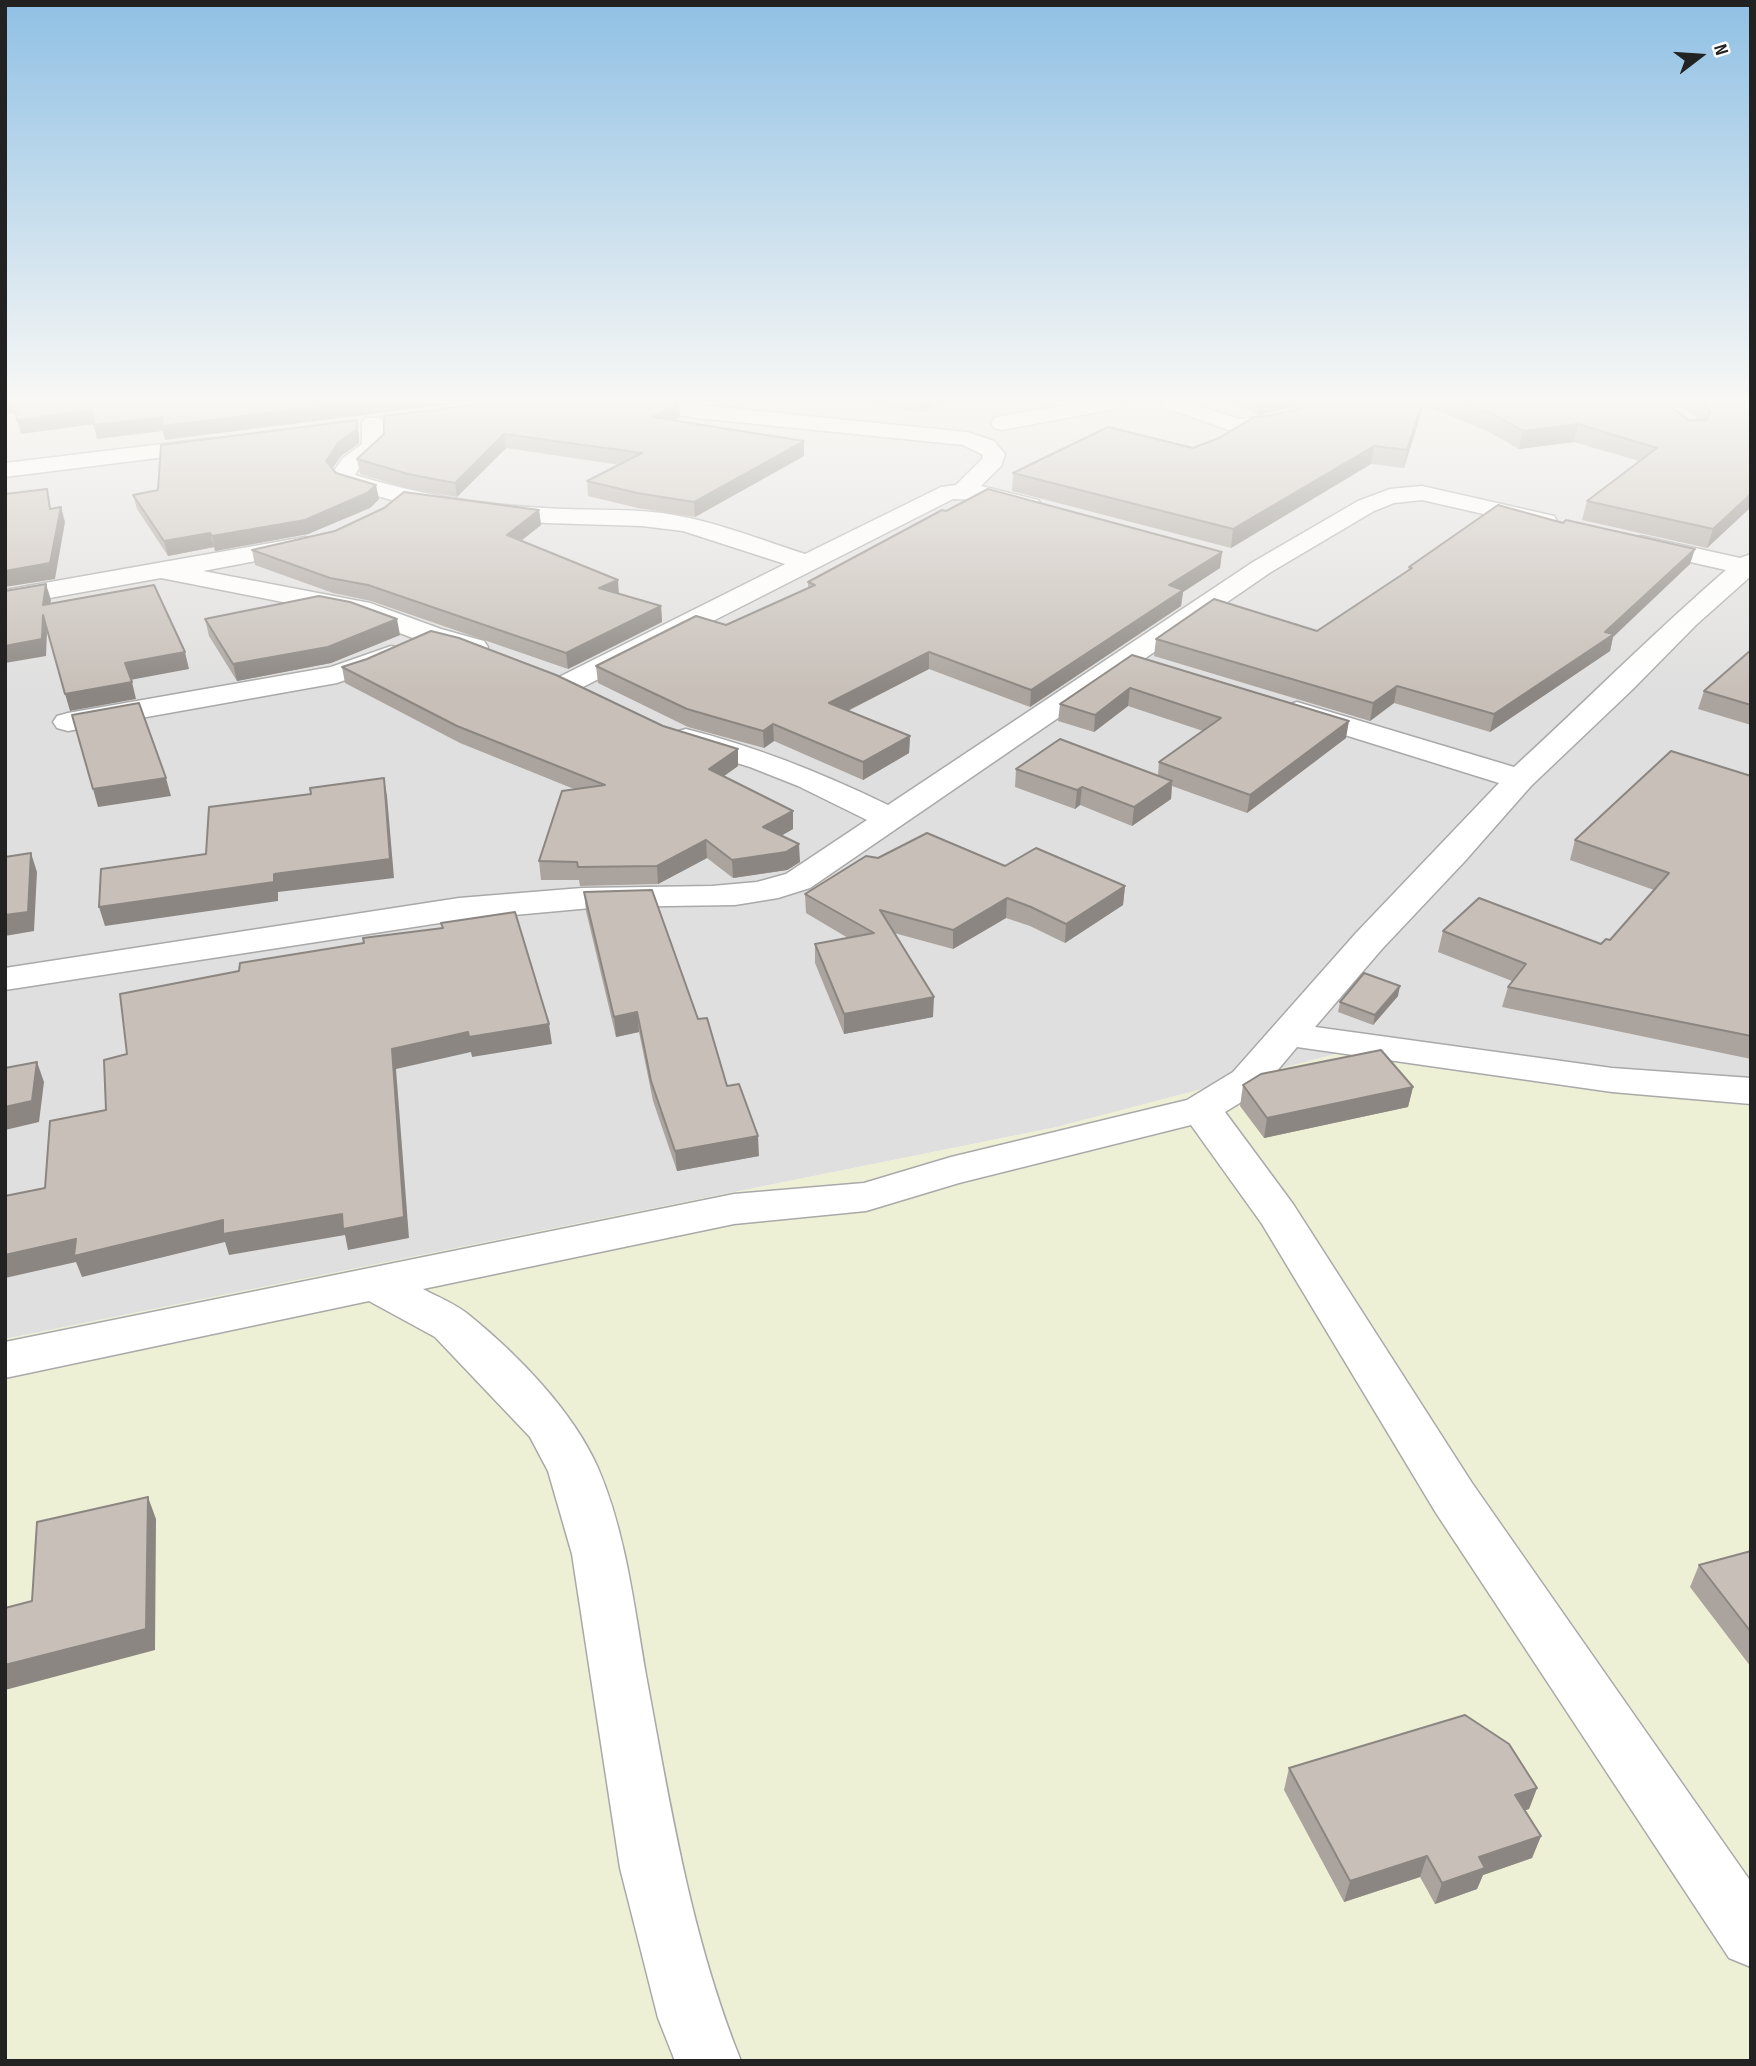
<!DOCTYPE html>
<html>
<head>
<meta charset="utf-8">
<style>
  body { margin:0 }
  #map { position:relative; width:1756px; height:2066px; overflow:hidden; background:#f2efe9; font-family:"Sofia Sans Condensed",sans-serif }
  canvas { display:block }
  .frame { position:absolute; inset:0; border:7px solid #222; pointer-events:none }
  .north { position:absolute; left:1665px; top:21px; width:70px; height:70px; -webkit-text-stroke:5px #fff; paint-order:stroke; rotate:73deg; font-size:19px; font-weight:700; line-height:28px; text-align:center; color:#222 }
  .north::after { content:''; display:block; margin:auto; width:24px; height:32px; background:#222; clip-path:polygon(50% 0,100% 100%,50% 72%,0 100%) }
</style>
</head>
<body>
<div id="map">
<canvas width="1756" height="2066"></canvas>
<div class="frame"></div>
<div class="north">N</div>
</div>
<script>
const context = document.querySelector('canvas').getContext('2d');
context.lineJoin = 'round';
function paint(path, color) { context.fillStyle = color; context.fill(path, 'evenodd'); }
function strokePath(path, color, width, dash) { context.strokeStyle = color; context.lineWidth = width; context.lineCap = dash ? 'butt' : 'round'; context.setLineDash(dash || []); context.stroke(path); }
const residential = new Path2D(`
  M5,403H1751V1090L1359,1048L1057,1127L5,1339Z`);
const farmland = new Path2D(`
  M1359,1048L1751,1090V2061H5V1339L1057,1127Z`);
const minor = new Path2D(`
  M627,403H679L967,432L994,441L1005,454L1001,466L981,486L1038,500L1042,505L1038,510L1030,512L983,500L953,499L579,689L569,692L559,689L555,683L559,677L785,564L683,531L642,526L546,523L488,518L402,503L339,485L331,475L343,458L362,444V423L365,418H381L384,423V446L359,468L355,475C417,494 480,505 544,508C583,511 623,508 662,513C712,520 758,539 805,554L941,487L956,485L982,459L983,455L963,445L697,418L638,409L631,407Z
  M1080,403H1126L1122,407L1115,409L1002,430L994,428L991,423L994,418L1002,416Z
  M1159,403H1190L1239,419L1271,416L1325,403H1361L1357,407L1271,430L1237,433L1163,407Z
  M213,438L221,440L224,445L221,450L5,477V463Z
  M1422,486L1554,516L1557,521L1554,526L1545,528L1422,500L1394,503L1374,511L1271,572L810,888L778,898L735,905L602,907L459,920L5,990V968L459,898L582,888L712,886L757,882L786,874L867,820L798,786L750,767L675,744L671,738L675,732L686,729C757,747 822,773 888,805L1253,562L1358,501L1390,489Z
  M1641,536L1740,558L1751,554V576L1696,625L1633,689L1531,786L1465,861L1382,949L1315,1027L1612,1068L1751,1078V1104L1612,1092L1297,1047L1261,1090L1225,1112L1293,1204L1472,1483L1751,1882V1967L1729,1958L1436,1513L1262,1224L1191,1125L959,1183L866,1211L734,1224L423,1289C438,1297 456,1304 469,1315C517,1354 573,1411 598,1468C626,1533 634,1606 646,1675C670,1805 691,1937 741,2061H675L658,2018L620,1868L572,1554L548,1471L530,1437L435,1337L369,1301L5,1378V1342L734,1194L864,1183L951,1157L1187,1100L1233,1072L1356,933L1499,783L1287,717L1282,711L1287,705L1297,702L1307,705L1514,767C1585,702 1653,633 1726,570L1632,549L1628,544L1632,539Z
  M305,537L314,540L318,545L314,550L203,571L370,603L441,629L484,641L488,647L484,653L474,655L421,641L354,616L161,578L5,606V590Z
  M391,646L401,648L405,654L401,660L337,683L68,731L57,728L53,722L57,716L68,713L331,667Z`);
const wall = new Path2D(`
  M864,403H940L923,412Z
  M1233,403H1313L1258,415Z
  M1321,403H1751V507L1707,548L1582,520L1587,501L1639,461L1574,442L1519,449L1489,432L1424,405L1404,468L1371,464L1231,548L1012,491L1013,473L1193,448L1274,415ZM1667,403L1675,405L1692,414L1698,420H1688Z
  M679,404L680,418L674,421L804,456L695,517L638,508L588,496L587,481L620,465L506,448L457,497L410,489L360,474L357,459Z
  M359,434V443L341,456L332,469L336,473L379,499L370,508L308,534L215,551L214,547L168,556L137,509L133,495L158,490Z
  M539,510L541,525L521,541L619,594L661,606L662,622L568,669L371,601L333,593L255,565L252,550Z
  M1222,552L1220,568L1183,592L1181,606L1030,707L929,669L848,711L910,736L909,753L863,780L774,741L764,748L688,727L598,683L596,666L726,625L808,588V582Z
  M1690,564L1613,637L1610,651L1490,732L1394,703L1370,721L1154,656L1156,639L1317,631L1408,571L1409,567Z
  M205,619L400,635L331,663L237,681L209,636Z
  M1751,650V725L1698,709L1704,691Z
  M1132,655L1346,738L1247,813L1172,786L1171,799L1132,826L1080,805L1075,809L1015,787L1016,769L1158,775L1159,762L1203,731L1128,706L1094,732L1058,721L1060,704Z
  M342,667L663,726L738,749V766L724,776L793,829L781,836L800,862L787,870L733,878L707,858L658,884L580,886L579,880H541L539,861L574,789L460,743L345,683Z
  M1751,776V1059L1502,1007L1508,987L1512,981L1438,952L1443,931L1601,944L1610,940L1654,890L1570,860L1575,840Z
  M878,858L1005,866L1125,886L1123,905L1065,943L1030,926L1006,918L953,949L894,933L933,1017L844,1034L815,963V944L848,938L806,913L805,894Z
  M584,892L698,1019L759,1156L677,1171L653,1101L639,1032L616,1037L586,911Z
  M1398,996L1373,1025L1338,1012L1340,1002Z
  M1243,1085L1413,1087L1408,1107L1264,1138L1240,1106Z
  M1751,1551V1667L1690,1587L1699,1565Z
  M1289,1768L1537,1788L1529,1809L1525,1810L1541,1836L1532,1858L1483,1875L1477,1889L1435,1904L1420,1877L1344,1902L1284,1790Z`);
const shadedWall = new Path2D(`
  M5,403H13L16,413L5,414Z
  M348,403H459L165,440L163,431L97,439L94,425L163,417Z
  M923,403H940L923,412Z
  M1259,403H1313L1258,415Z
  M1422,403H1424L1404,468L1407,450Z
  M679,404L680,418L653,431L652,417Z
  M92,410L95,424L21,434L17,420Z
  M357,420L359,434V443L341,456L328,475L326,461L338,443Z
  M1578,424L1574,442L1519,449L1523,431Z
  M504,434L506,448L457,497L455,483Z
  M804,441V456L695,517L694,502Z
  M1374,446L1371,464L1231,548L1233,529Z
  M376,485L379,499L370,508L308,534L215,551L212,536Z
  M1751,494V507L1707,548L1713,529Z
  M61,507L65,522L55,579L5,587V571Z
  M539,510L541,525L509,550L507,535Z
  M210,533L214,547L168,556L164,541Z
  M1695,549L1690,564L1613,637L1610,651L1490,732L1494,714L1605,632Z
  M1222,552L1220,568L1183,592L1181,606L1030,707L1031,690L1169,585Z
  M618,580L619,595L599,588Z
  M46,584L51,600L48,621L43,605Z
  M661,606L662,622L568,669L566,653Z
  M43,615L47,631L46,656L5,663V646Z
  M397,619L400,635L331,663L237,681L233,664Z
  M185,652L189,669L130,680L125,663Z
  M929,652V669L829,720V703Z
  M132,682L136,699L70,711L65,694Z
  M1397,686L1394,703L1370,721L1373,703Z
  M1130,688L1128,706L1094,732L1095,715Z
  M1349,721L1346,738L1247,813L1250,795Z
  M773,724L774,741L764,748L763,731Z
  M910,736L909,753L863,780V762Z
  M738,749V766L710,786L709,769Z
  M166,778L171,796L98,807L93,789Z
  M384,778L387,796L394,878L278,892V901L105,926L99,907L274,874Z
  M1172,781L1171,799L1132,826L1134,807Z
  M1082,787L1080,805L1075,809L1077,790Z
  M793,811V829L763,846V827Z
  M706,840L707,858L658,884L657,866Z
  M799,844L800,862L787,870L733,878L732,860Z
  M31,853L37,872L34,931L5,936V915Z
  M1125,886L1123,905L1065,943L1066,924Z
  M1007,898L1006,918L953,949V930Z
  M1400,986L1398,996L1373,1025L1375,1015Z
  M934,997L933,1017L844,1034V1014Z
  M637,1012L639,1032L616,1037L614,1017Z
  M549,1024L552,1044L472,1057L471,1052L396,1069L409,1238L348,1250L345,1235L229,1255L225,1242L82,1277L76,1262L5,1278V1255L392,1049L468,1032Z
  M37,1062L44,1082L39,1122L5,1130V1107Z
  M1413,1087L1408,1107L1264,1138L1267,1118Z
  M758,1136L759,1156L677,1171L675,1151Z
  M148,1497L156,1519L155,1650L5,1690V1665Z
  M1537,1788L1529,1809L1507,1816L1515,1795Z
  M1541,1836L1532,1858L1483,1875L1477,1889L1435,1904L1442,1883L1479,1857Z
  M1427,1856L1420,1877L1344,1902L1350,1881Z`);
const building = new Path2D(`
  M13,403H348L162,426L163,417L94,425L92,410L17,420Z
  M488,403H671L679,404L652,417L804,441L694,502L637,493L587,481L642,453L504,434L455,483L408,474L357,459L384,434V416Z
  M1321,403H1422L1407,450L1374,446L1233,529L1013,473L1108,427L1193,448L1219,438L1254,417L1274,415Z
  M1464,403H1667L1688,420H1706L1711,412L1702,403H1751V494L1713,529L1587,501L1657,448L1578,424L1523,431L1493,414Z
  M357,420V429L338,443L326,461L336,473L376,485L367,493L305,520L212,536L210,533L164,541L133,495L158,490L161,445Z
  M47,489L50,509L61,507L50,563L5,571V494Z
  M988,489L1222,552L1169,585L1183,590L1031,690L929,652L829,703L910,736L863,762L773,724L763,731L687,709L596,666L696,616L726,625L815,585L808,582L942,510L946,511Z
  M404,492L539,510L507,535L618,580L599,588L661,606L566,653L368,585L330,578L252,550L335,531L384,508Z
  M1498,505L1563,523L1566,520L1695,549L1605,632L1614,634L1494,714L1397,686L1373,703L1156,639L1214,599L1317,631L1412,568L1409,567Z
  M46,584L43,605L154,585L185,652L125,663L132,682L65,694L43,615L42,639L5,646V591Z
  M319,596L350,602L397,619L328,647L233,664L205,619Z
  M431,631L459,638L556,675L663,726L738,749L709,769L793,811L763,827L799,844L786,852L732,860L706,840L657,866L578,867L577,862L539,861L562,791L605,785L457,726L342,667L367,659Z
  M1751,650V705L1704,691Z
  M1132,655L1349,721L1250,795L1159,762L1221,718L1130,688L1095,715L1060,704Z
  M139,703L166,778L93,789L72,715Z
  M1060,739L1172,781L1134,807L1082,787L1077,790L1016,769Z
  M1671,751L1751,776V1036L1508,987L1526,964L1443,931L1479,898L1601,944L1606,939L1610,940L1669,873L1575,840Z
  M384,778L390,859L274,874V882L99,907L101,869L206,854L209,807L311,794L310,788Z
  M927,833L1005,866L1036,848L1125,886L1066,924L1031,907L1007,898L953,930L880,910L934,997L844,1014L815,944L874,933L805,894L866,856L878,858Z
  M31,853L28,912L5,915V857Z
  M652,890L698,1019L707,1018L727,1086L739,1084L758,1136L675,1151L651,1081L637,1012L614,1017L584,892Z
  M515,912L549,1024L469,1037L468,1032L392,1049L404,1217L343,1229L342,1214L223,1234V1220L74,1256L76,1239L5,1255V1196L45,1188L50,1121L106,1110L104,1060L127,1054L120,994L239,971L240,963L364,943L363,938L443,928L441,923Z
  M1364,973L1400,986L1375,1015L1340,1002Z
  M1381,1050L1413,1087L1267,1118L1243,1085L1261,1074Z
  M37,1062L32,1101L5,1107V1068Z
  M148,1497L146,1629L5,1665V1608L32,1601L37,1522Z
  M1751,1551V1632L1699,1565Z
  M1465,1715L1509,1744L1537,1788L1515,1795L1541,1836L1479,1857L1485,1868L1442,1883L1427,1856L1350,1881L1289,1768Z`);
paint(residential, '#e0dfdf');
paint(farmland, '#eef0d5');
strokePath(minor, '#a9a9a9', 3);
paint(minor, '#fff');
paint(wall, '#aba49e');
paint(shadedWall, '#8b8681');
paint(building, '#c7bfb8');
strokePath(building, '#8b8681', 2);
const sky = context.createLinearGradient(0, 0, 0, 692);
sky.addColorStop(0, '#8fc0e4');
sky.addColorStop(0.58, '#f9f8f5');
sky.addColorStop(1, '#f9f8f500');
context.fillStyle = sky;
context.fillRect(0, 0, 1756, 692);
</script>
</body>
</html>
